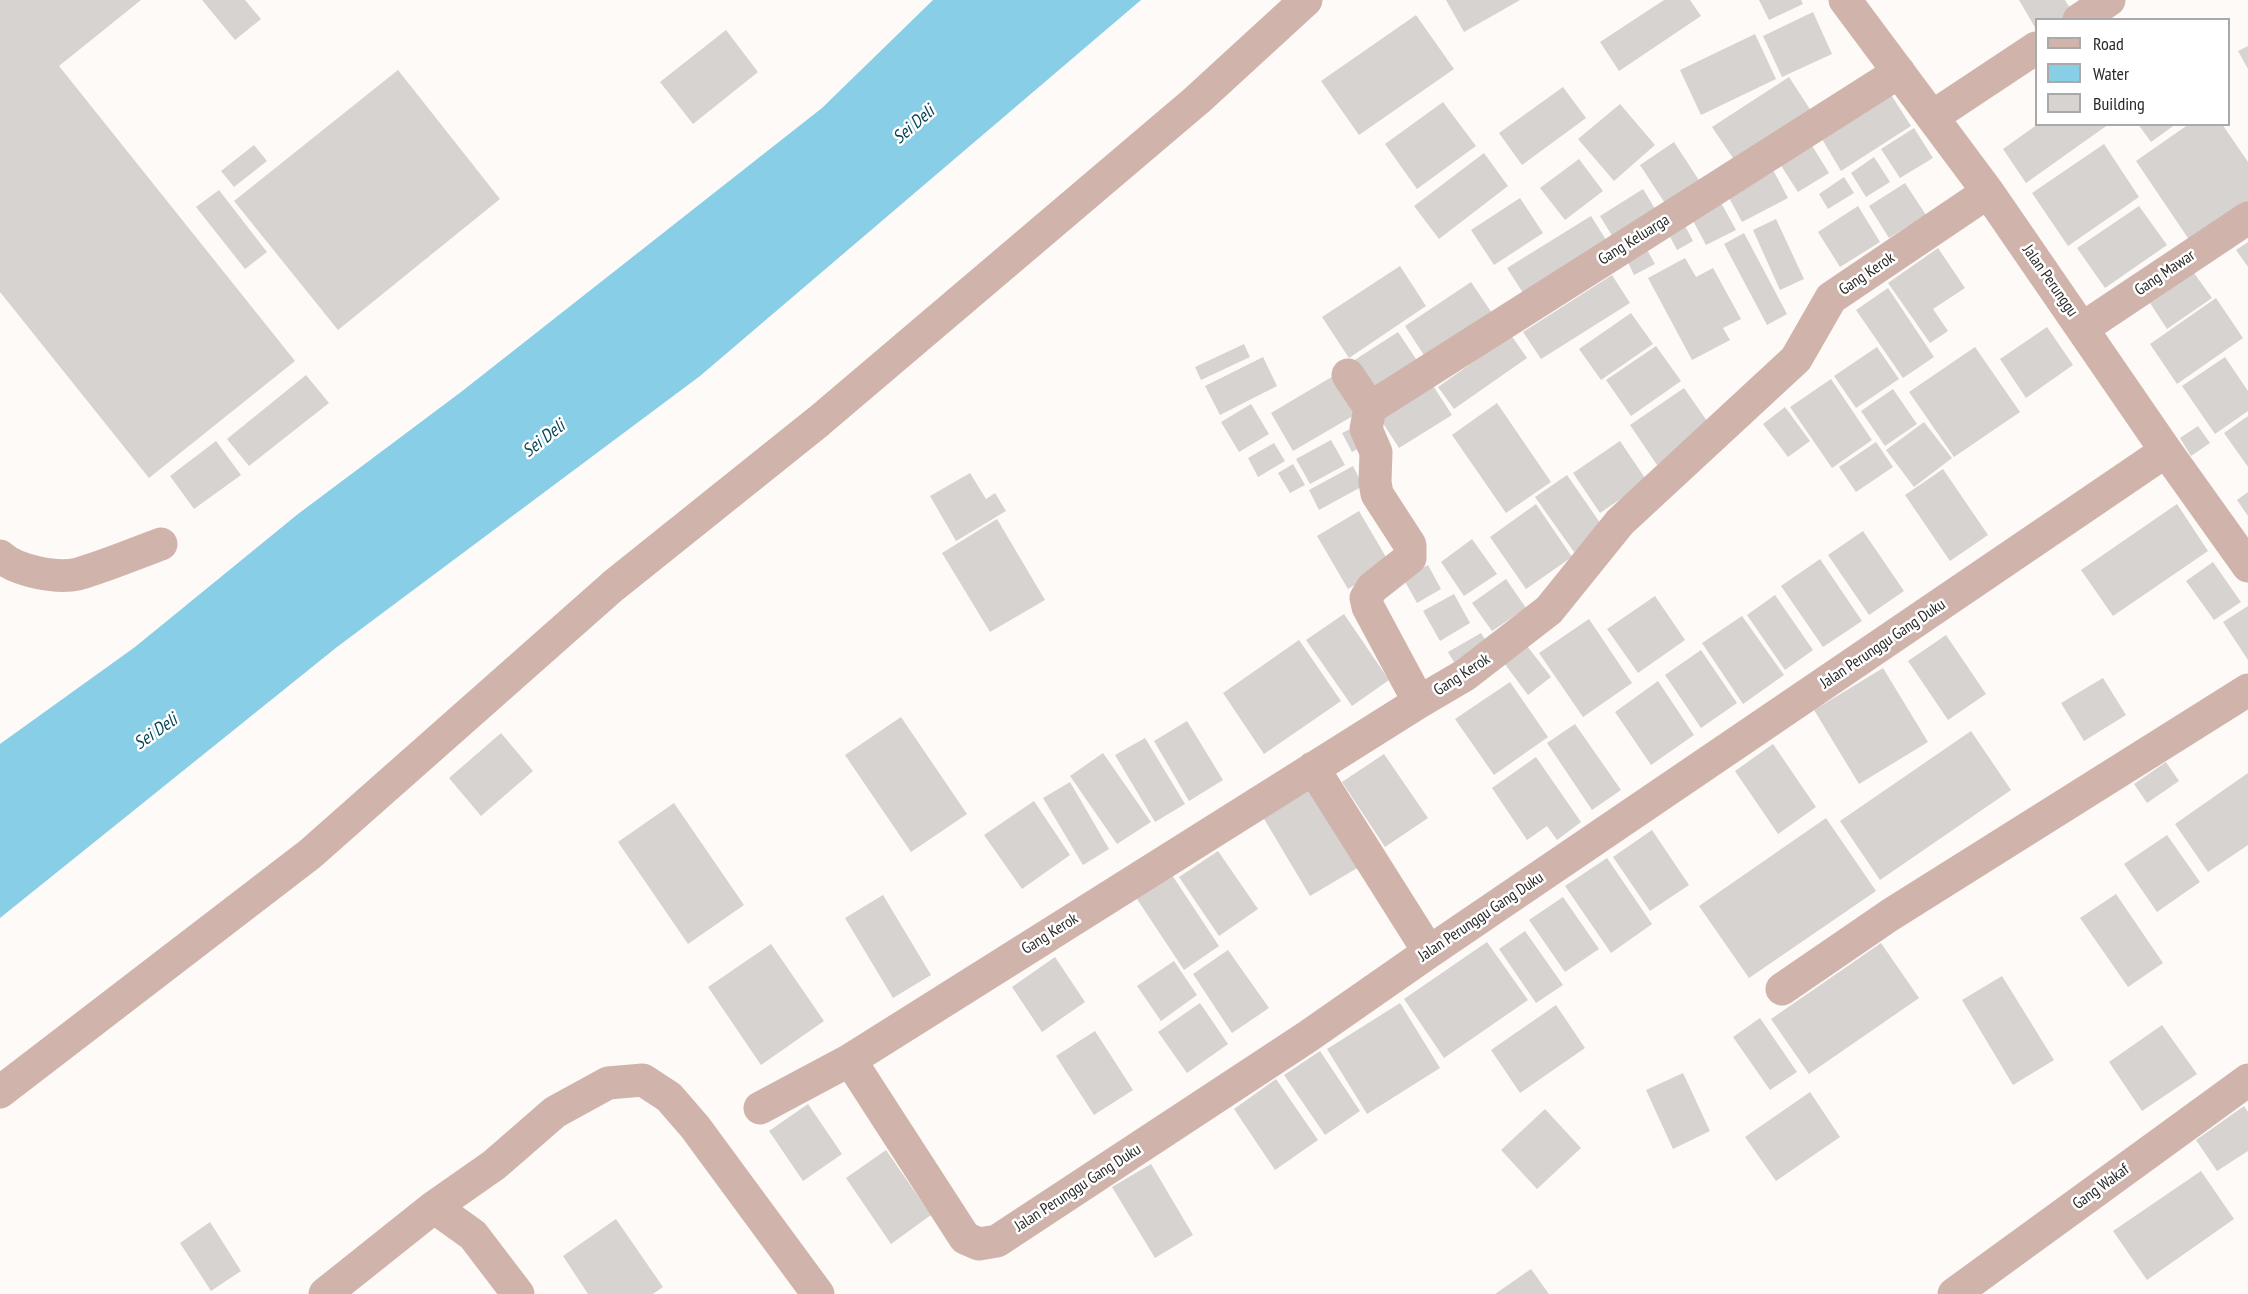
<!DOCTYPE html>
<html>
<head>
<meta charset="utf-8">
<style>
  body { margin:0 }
  #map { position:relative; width:2248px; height:1294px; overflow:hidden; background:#fdfaf7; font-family:"PT Sans Narrow",sans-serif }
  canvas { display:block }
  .legend { position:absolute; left:2035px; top:18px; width:195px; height:108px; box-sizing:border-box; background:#fff; border:2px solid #aaa9a9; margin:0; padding:8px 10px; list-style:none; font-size:18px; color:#2a2928 }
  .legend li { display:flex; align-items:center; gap:12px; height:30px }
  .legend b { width:30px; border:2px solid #aaa9a9 }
</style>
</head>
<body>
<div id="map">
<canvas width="2248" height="1294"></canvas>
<ul class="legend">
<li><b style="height:8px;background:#d0b4ab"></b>Road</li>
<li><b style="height:16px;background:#88cee6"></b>Water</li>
<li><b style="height:16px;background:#d6d3d1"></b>Building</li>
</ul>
</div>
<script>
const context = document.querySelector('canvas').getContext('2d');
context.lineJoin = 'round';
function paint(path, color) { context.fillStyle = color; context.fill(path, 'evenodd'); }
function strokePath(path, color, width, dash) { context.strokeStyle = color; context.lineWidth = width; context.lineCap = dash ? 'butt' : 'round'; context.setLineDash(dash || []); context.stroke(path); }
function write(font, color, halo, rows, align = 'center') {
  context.font = font + ' "PT Sans Narrow",sans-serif'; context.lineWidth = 5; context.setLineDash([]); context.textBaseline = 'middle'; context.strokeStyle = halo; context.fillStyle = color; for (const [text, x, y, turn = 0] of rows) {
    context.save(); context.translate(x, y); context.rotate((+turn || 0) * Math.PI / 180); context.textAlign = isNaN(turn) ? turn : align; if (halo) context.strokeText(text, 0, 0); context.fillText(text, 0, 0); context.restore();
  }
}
const water = new Path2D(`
  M933,0H1141L700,376L337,647L0,918V744L135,647L298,514L461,392L822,108Z`);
const building = new Path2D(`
  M0,0H141L59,66L295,361L149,478L0,292Z
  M202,0H245L261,19L235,40Z
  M1446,0H1520L1464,32Z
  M1664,0H1690L1701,16L1619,71L1600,42Z
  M1759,0H1801L1803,4L1769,20Z
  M2019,0H2065L2073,13L2062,20H2036V29Z
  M1813,12L1832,54L1782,77L1763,36Z
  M1416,15L1454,69L1359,135L1321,81Z
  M726,30L758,72L693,124L660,82Z
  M1755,34L1776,79L1701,115L1680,70Z
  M2248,46V69L2238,51Z
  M398,70L500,199L338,330L234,201Z
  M1789,77L1815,117L1739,167L1712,127Z
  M1563,87L1586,118L1522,165L1499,133Z
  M1888,90L1911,126L1841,171L1819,134Z
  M1443,102L1476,146L1417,189L1385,144Z
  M1620,104L1655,145L1614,181L1578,139Z
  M2038,124H2109L2026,183L2003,149Z
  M2138,124H2176L2151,142Z
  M2189,124H2222L2248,162V206L2192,244L2136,161Z
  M1914,128L1933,158L1900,178L1881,149Z
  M1674,142L1704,188L1670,211L1640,165Z
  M1811,144L1829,173L1798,192L1780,164Z
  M2104,144L2139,197L2068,246L2032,193Z
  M254,145L267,161L234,187L221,171Z
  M1484,153L1508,186L1439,239L1414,206Z
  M1874,157L1890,182L1866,197L1851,173Z
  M1579,159L1603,191L1565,220L1540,188Z
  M1772,168L1788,198L1742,222L1726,192Z
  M1844,177L1854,193L1828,209L1819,194Z
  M1905,183L1926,215L1889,238L1869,206Z
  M1643,189L1657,212L1614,239L1600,216Z
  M219,190L267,252L245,269L196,207Z
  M1520,198L1543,233L1494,265L1471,230Z
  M1719,199L1736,230L1706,245L1690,215Z
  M1858,206L1880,242L1840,267L1818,232Z
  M2139,206L2167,245L2105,288L2077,248Z
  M1591,216L1613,251L1530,304L1507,268Z
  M1776,219L1804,279L1780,290L1753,230Z
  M1683,222L1693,241L1677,250L1667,231Z
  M1744,233L1787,314L1767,325L1724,244Z
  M2248,242V267L2236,250Z
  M1645,246L1655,264L1634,275L1625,256Z
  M1938,248L1965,288L1933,309L1948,331L1930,343L1888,283Z
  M1685,258L1696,277L1713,268L1741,319L1723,328L1730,340L1692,360L1648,278Z
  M1400,266L1426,306L1349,358L1322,317Z
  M2194,273L2212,298L2167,329L2150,303Z
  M1612,275L1630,303L1541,359L1523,332Z
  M1471,282L1498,322L1431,366L1405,326Z
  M1888,288L1934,357L1903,378L1856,310Z
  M2216,298L2243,338L2177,384L2150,344Z
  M1631,313L1653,344L1601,380L1579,349Z
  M2047,327L2073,365L2026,398L2000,359Z
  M1398,332L1422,368L1376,397L1353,361Z
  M1511,335L1527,358L1454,409L1438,387Z
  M1244,344L1250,357L1201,380L1195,367Z
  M1656,346L1681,381L1631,416L1606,380Z
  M1877,347L1899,379L1856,408L1834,376Z
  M1975,347L2020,412L1954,457L1909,392Z
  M1263,357L1277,386L1220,415L1205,386Z
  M2225,357L2248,391V411L2215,434L2182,386Z
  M306,375L329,403L249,466L227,439Z
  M1335,375L1358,413L1293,451L1271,413Z
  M1831,379L1872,440L1832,468L1790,407Z
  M1430,381L1452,415L1399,448L1377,414Z
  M1684,388L1712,428L1657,465L1630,425Z
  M1893,389L1917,424L1885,446L1861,411Z
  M1497,403L1551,482L1506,513L1452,435Z
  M1251,404L1269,434L1239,452L1221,422Z
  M1785,407L1810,441L1788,457L1763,424Z
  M2248,416V467L2224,433Z
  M1924,422L1952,458L1914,487L1886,450Z
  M2198,426L2210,443L2191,456L2180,438Z
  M1352,428L1363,446L1352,452L1342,433Z
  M1331,440L1345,465L1310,484L1296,459Z
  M216,441L241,475L194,509L170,476Z
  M1620,441L1647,481L1600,513L1573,473Z
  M1876,442L1893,467L1856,492L1839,467Z
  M1274,443L1285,461L1258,477L1248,458Z
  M1293,464L1305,485L1290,493L1278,473Z
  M1353,466L1363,486L1319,510L1309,490Z
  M1943,469L1988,535L1950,561L1905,495Z
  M970,473L986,499L995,493L1006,511L956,541L930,496Z
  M1567,475L1605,530L1574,552L1535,497Z
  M2248,492V516L2237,500Z
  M1536,504L1572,557L1526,589L1490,537Z
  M2177,504L2208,551L2113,616L2081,570Z
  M1359,511L1390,564L1348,589L1317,536Z
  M997,519L1045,600L990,632L942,553Z
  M1863,531L1904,591L1869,615L1828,555Z
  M1472,539L1497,574L1464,596L1441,562Z
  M1820,559L1862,621L1823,647L1781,586Z
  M2213,562L2241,602L2214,620L2186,581Z
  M1428,565L1441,589L1417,603L1403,578Z
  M1506,579L1526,608L1492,631L1472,603Z
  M1454,594L1470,623L1440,641L1423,611Z
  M1775,595L1813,650L1785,670L1747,615Z
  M1655,596L1685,640L1638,673L1607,629Z
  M2248,606V660L2223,622Z
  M1344,614L1389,680L1352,706L1306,640Z
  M1742,616L1784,675L1743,704L1702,643Z
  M1589,619L1632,683L1583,717L1539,653Z
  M1481,633L1492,650L1458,669L1448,652Z
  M1946,635L1986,694L1948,720L1908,661Z
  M1299,640L1341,701L1264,754L1223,693Z
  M1524,642L1551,677L1528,695L1501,659Z
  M1701,650L1737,703L1701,728L1665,675Z
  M1883,668L1928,742L1859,784L1814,710Z
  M2103,678L2126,715L2084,741L2061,703Z
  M1658,681L1694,735L1651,765L1615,712Z
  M1510,682L1548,737L1494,775L1455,719Z
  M901,717L967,814L911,852L845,755Z
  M1187,721L1223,780L1189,801L1154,741Z
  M1575,724L1621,790L1592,810L1547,743Z
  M1971,731L2011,790L1880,880L1840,821Z
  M501,733L533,771L481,816L449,778Z
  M1145,738L1185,804L1155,822L1115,755Z
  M1773,744L1816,807L1778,834L1735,771Z
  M1103,753L1151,822L1117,844L1070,776Z
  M1384,754L1428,818L1385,847L1342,782Z
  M1536,757L1581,822L1557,840L1547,826L1527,840L1492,788Z
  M2166,762L2179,781L2147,803L2134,784Z
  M2248,773V845L2208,872L2175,824Z
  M1306,779L1359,867L1310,896L1257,807Z
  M1070,782L1109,849L1083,865L1043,798Z
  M1034,801L1070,855L1022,889L984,835Z
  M674,803L744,905L688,944L618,842Z
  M1826,818L1876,891L1749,978L1699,906Z
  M1652,830L1689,885L1650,911L1613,857Z
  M2167,835L2200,882L2157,912L2124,864Z
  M1218,851L1258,909L1219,936L1179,877Z
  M1607,858L1652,924L1611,953L1565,886Z
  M1168,869L1219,946L1184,970L1133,893Z
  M2116,894L2163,963L2128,987L2080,918Z
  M883,895L931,975L893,998L845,918Z
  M1563,897L1599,949L1565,972L1529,920Z
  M1525,931L1563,985L1536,1003L1499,949Z
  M1487,942L1528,1000L1444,1058L1404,999Z
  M1881,943L1919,998L1809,1074L1771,1019Z
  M771,944L824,1021L761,1065L708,987Z
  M1228,950L1269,1008L1232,1033L1193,974Z
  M1055,957L1085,1002L1042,1032L1012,987Z
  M1174,961L1197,995L1161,1021L1137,986Z
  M2002,976L2054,1060L2013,1085L1962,1000Z
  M1200,1003L1228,1044L1187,1073L1158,1032Z
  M1400,1003L1440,1068L1367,1114L1327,1049Z
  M1556,1005L1585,1048L1520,1093L1491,1050Z
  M1760,1018L1797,1072L1770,1090L1733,1037Z
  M2162,1025L2197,1074L2142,1111L2109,1062Z
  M1095,1031L1133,1090L1094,1115L1056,1056Z
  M1320,1051L1360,1111L1325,1135L1284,1075Z
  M1683,1073L1710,1131L1673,1149L1646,1090Z
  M1276,1079L1318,1140L1275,1170L1234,1109Z
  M1810,1092L1840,1137L1776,1181L1745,1137Z
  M808,1104L842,1154L803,1181L769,1131Z
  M2244,1106L2248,1112V1151L2217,1171L2196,1140Z
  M1545,1109L1581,1148L1537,1189L1501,1150Z
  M886,1150L931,1215L891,1244L846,1178Z
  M1151,1164L1193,1235L1155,1258L1112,1187Z
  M2201,1171L2234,1219L2147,1280L2113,1231Z
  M616,1219L663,1287L653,1294H588L563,1256Z
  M210,1222L241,1271L211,1291L180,1243Z
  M1531,1269L1549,1294H1495Z`);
const minor = new Path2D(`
  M1845,0L1988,192L2166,451L2248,566
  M2079,20L2109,0
  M1932,117L2036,48
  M2083,328L2248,218
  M1348,375L1370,408L1366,429L1376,452L1375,482L1377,494L1410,545V558L1372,588L1366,598L1368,607L1419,702
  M1370,408L1899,72
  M0,556C16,571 57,579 78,574C106,566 134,554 161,544
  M1313,768L1429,952
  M1782,989L1890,915L2248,690
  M850,1060L965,1238L979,1244L997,1241L1307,1037L1429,952L2166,451
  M0,1092L310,854L613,586L819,421L1197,100L1306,0
  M760,1108L850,1060L1419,702L1465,675L1549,610L1620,522L1796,359L1831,298L1988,192
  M434,1207L473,1235L518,1294
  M325,1294L434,1207L494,1165L555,1112L608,1083L643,1080L669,1097L695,1127L818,1294
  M1954,1294L2248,1080`);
const streetNames = [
  ["Gang Keluarga",1634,240,-32],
  ["Gang Mawar",2165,273,-34],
  ["Gang Kerok",1867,274,-34],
  ["Jalan Perunggu",2050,281,55],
  ["Jalan Perunggu Gang Duku",1883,644,-34],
  ["Gang Kerok",1462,675,-33],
  ["Jalan Perunggu Gang Duku",1481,917,-34],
  ["Gang Kerok",1050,934,-32],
  ["Gang Wakaf",2101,1187,-36],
  ["Jalan Perunggu Gang Duku",1078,1188,-33]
];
const waterNames = [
  ["Sei Deli",914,125,-41],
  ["Sei Deli",544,439,-38],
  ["Sei Deli",156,732,-35]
];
paint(water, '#88cee6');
paint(building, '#d6d3d1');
strokePath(minor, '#d0b4ab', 33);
write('16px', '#2a2928', '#fff', streetNames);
write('italic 18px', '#054556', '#fff', waterNames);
</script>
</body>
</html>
